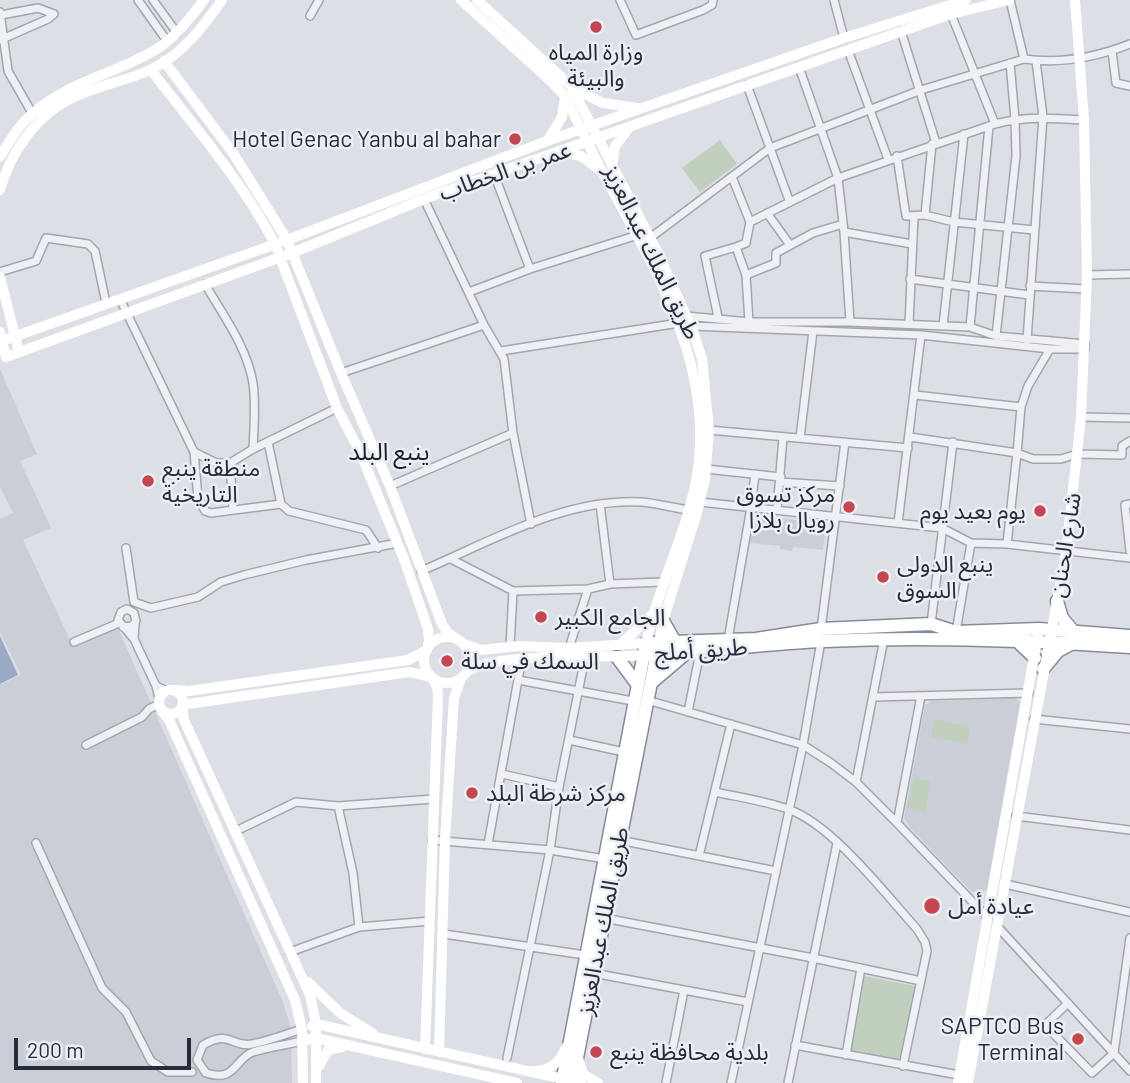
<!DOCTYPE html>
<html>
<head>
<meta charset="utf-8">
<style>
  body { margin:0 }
  #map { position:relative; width:1130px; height:1083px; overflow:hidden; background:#dcdfe5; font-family:Barlow,sans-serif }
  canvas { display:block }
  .scale { position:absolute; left:14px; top:1038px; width:177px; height:32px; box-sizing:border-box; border:4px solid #272c3b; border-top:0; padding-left:9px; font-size:21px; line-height:24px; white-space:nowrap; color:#272c3b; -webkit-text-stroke:5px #ebeef3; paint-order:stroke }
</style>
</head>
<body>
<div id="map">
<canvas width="1130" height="1083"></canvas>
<div class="scale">200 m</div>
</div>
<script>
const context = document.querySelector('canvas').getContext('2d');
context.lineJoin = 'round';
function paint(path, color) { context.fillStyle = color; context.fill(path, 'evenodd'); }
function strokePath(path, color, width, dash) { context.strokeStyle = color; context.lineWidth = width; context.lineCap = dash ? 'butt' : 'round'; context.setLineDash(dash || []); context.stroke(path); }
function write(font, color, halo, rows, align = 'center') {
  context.font = font + ' Barlow,"Noto Sans Arabic",sans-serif'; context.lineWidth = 5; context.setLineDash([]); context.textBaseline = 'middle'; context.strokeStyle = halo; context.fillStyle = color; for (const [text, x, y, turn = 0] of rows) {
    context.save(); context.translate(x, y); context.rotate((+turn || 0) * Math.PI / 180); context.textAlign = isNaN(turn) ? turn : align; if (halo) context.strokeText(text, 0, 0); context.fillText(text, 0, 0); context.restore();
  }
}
const built = new Path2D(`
  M0,369L37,454L20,461L51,528L23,540L73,646L117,626L283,1002L291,1028L292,1083H0V685L21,675L0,632V519L13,513L0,487Z
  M755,516L826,523L823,550L793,547L792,551L780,549V546L750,543Z
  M1015,698L1020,702L987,890L972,892L911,829L904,818L925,705L932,701Z`);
const green = new Path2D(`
  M720,140L737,164L700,192L682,168Z
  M935,719L970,727L967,744L931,737Z
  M914,778L931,781L925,812L907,808Z
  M864,976L915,986L900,1060L850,1050Z`);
const water = new Path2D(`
  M0,636L18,675L0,684Z`);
const street = new Path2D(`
  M138,0L167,41
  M153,0L177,33
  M620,0L636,35L703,10L712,5L713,0
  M834,0L844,38
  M1010,0L1024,59
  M0,12L8,71L32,113
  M951,14L995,124
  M310,16L319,0
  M901,31L936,143
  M0,40L48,19L54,14L38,8L1,15
  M848,50L888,159
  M1112,51L1116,83L1130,86
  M799,67L838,178L844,232L850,322
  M747,85L789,200
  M897,156L906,216L925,215L954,222L1034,230
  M494,174L530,269
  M732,177L750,222L746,243L736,247
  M424,199L484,325L504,359L513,433L531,524
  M767,213L790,245
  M925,215L932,144
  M750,222L838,178L995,124C1025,116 1053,118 1084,120
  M844,232L912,244
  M650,238L770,148L921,90L1024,59C1059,64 1097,57 1130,44
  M0,272L36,261L46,238L88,244L95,251L106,303
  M746,275L776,263V253L813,233L843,224
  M1087,275L1130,274
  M910,279L1029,295
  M205,284C223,315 247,347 253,383C256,404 254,427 253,449
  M1030,286L1086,289
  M469,292L530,269L638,235
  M120,299L194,452L216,463H230L253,449L337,408
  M686,316L749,322H850L970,327L996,336L1085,344
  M718,317L705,256L736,247L746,275L749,322
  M909,324L914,216
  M691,326L921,335L1050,349H1085
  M943,326L964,134
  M970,327L989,126
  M996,336L1016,156L1015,119L1010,63
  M1027,340L1043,117L1036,61
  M501,351L679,323
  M341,373L484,325
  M915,395L1021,407L1017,453L1033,459H1061L1077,454L1122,455V446L1130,441
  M1021,407L1028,386L1050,349
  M1081,417L1130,418
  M709,430L908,448
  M910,437L1017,453L1007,544
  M800,438L813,331
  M268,442L281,504L289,511L366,530L378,548
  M194,452L198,498L205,511L211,513L281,504
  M230,463L233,510
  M706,469L781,477
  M780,482L840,486
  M390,486L513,433
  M700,502L942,528L971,543L1007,544L1130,558
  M1130,504L1125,505L1130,551
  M777,510L783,437
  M898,523L921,335
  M126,548L134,602L151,608L198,597L221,582L244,575L306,560L398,543
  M451,559L513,591L510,647
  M421,571C490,542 563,498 641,502C656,503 673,508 689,510
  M610,584L663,582
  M513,591L588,589
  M931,624L953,442
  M123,627L132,626L136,621L134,613L127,609L121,612L118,620L134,639L135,624
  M821,629L845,442
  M956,632L971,543
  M134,639L156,686
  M728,640L751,507L755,474
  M74,642L119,623
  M569,648L588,589L610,584L600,504
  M518,680L633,701
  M873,697L1029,693
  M159,699L156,686L167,691
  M647,700L803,745L831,763L856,782L897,823L988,918
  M688,712L700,652
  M1034,719L1130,729
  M569,740L624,752
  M86,745L142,717L149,709L159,704
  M502,774L559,787
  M856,782L884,639
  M715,792C738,797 765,801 788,809C833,825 885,894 917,929L925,942L927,951L903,1066
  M338,806L353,873L359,927
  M1016,816L1130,830
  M897,823L921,696
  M236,831L296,802L338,806L433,799
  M432,840L550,850L605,859
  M619,840L776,871
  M36,843L102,988L126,1012L151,1061L168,1072H192
  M488,844L522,658
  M699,856L731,724
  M1005,884L1130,912
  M604,918L813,958L921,981
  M997,926L1130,1071
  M444,934L585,955
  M290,952L359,927L430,921
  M593,973L748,1002
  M1068,1003L1045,1025L1092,1073L1114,1053L1130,938
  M302,1029C286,1034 269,1041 252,1044C232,1048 230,1029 203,1045L197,1060L206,1073C236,1083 235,1058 253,1052C269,1047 286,1045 302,1041
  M795,1045L959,1075
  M846,1055L861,968
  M507,1058L550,850L559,787L585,658
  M666,1083L684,990
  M731,1083L803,745L821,641
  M788,1083L837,843`);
const secondary = new Path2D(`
  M461,0L552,82L565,96C578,123 591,150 605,177C656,270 717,370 696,481C685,537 658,587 646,643L569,648L519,646L481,650L464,644
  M477,0L571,86L657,251L693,331L702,359L709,430L705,479L697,513L663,621L659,643
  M164,61L233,153L287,240L341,373L390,486L442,624L447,632L458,640
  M151,70C194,126 242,181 275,244L337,408L360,452L404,559L428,629L429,640L427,650L408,660L189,691L175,690
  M573,88L603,103L638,108
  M548,140L562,117L565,97
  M562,152L581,156L601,171
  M0,157C9,142 18,126 32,114C68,81 120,73 160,47C178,34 191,17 204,0
  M612,167L615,146L629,128
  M0,190C11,151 37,114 74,97C99,85 126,81 150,70C182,55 202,28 222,0
  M0,277L19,352
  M0,332L6,357L292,253L424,199L494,174L951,14L1009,0
  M2,341L287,240L547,141L844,38L966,0
  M424 660a23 23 0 1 1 46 0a23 23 0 1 1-46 0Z
  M620,645L652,615
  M466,672C496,651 602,659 644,655
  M159 702a12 12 0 1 1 24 0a12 12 0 1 1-24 0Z
  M163,712L169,720L295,1000L302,1029L303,1083
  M308,982L340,1013L372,1033
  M312,1026L316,1024L581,1083
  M302,1041L316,1038L517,1083
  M439,1052L445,840L454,698L461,678
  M578,1058L583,1074L598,1083
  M319,1066L328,1050L342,1047
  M533,1071C550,1071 560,1063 566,1047
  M316,1083V1024L310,995L184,720L182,707L188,704L409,672L432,677L437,687L438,696L425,1049
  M958,1083L1039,629
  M968,1083L1066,553L1081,417L1087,275L1084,120L1075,0`);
const highway = new Path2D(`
  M1057,601L1062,618L1073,631
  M663,621L675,642
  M1017,641L1035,658
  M644,655C704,653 764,643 825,641C927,636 1029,640 1130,647
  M617,657L637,684
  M1043,669L1058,651L1071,644
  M651,683L685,654
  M562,1083L646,643L756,639L821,629L931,624L956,632L1039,629L1130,636
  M572,1083L658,647`);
const markers = [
  [596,27,7,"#c5464e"],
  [515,139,7,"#c5464e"],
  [148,481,7,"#c5464e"],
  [849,507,7,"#c5464e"],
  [1040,511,7,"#c5464e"],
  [883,577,7,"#c5464e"],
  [541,617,7,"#c5464e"],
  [447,661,7,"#c5464e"],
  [472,793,7,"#c5464e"],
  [932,906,9,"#c5464e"],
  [1078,1039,7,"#c5464e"],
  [596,1052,7,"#c5464e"]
];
const poiNames = [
  ["وزارة المياه",596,52,"center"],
  ["والبيئة",596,78,"center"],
  ["Hotel Genac Yanbu al bahar",501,139,"right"],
  ["منطقة ينبع",162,468],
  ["التاريخية",162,494],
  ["مركز تسوق",835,494,"right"],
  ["رويال بلازا",835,520,"right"],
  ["يوم بعيد يوم",1026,511,"right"],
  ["ينبع الدولى",897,564],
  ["السوق",897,590],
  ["الجامع الكبير",555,617],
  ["السمك في سلة",461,661],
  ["مركز شرطة البلد",486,793],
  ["عيادة أمل",948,906],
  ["SAPTCO Bus",1064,1026,"right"],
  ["Terminal",1064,1052,"right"],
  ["بلدية محافظة ينبع",610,1052]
];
const streetNames = [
  ["عمر بن الخطاب",505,171,-19],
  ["طريق الملك عبدالعزيز",652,252,64],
  ["شارع الحنان",1065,545,-81],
  ["طريق أملج",701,650,-4],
  ["طريق الملك عبدالعزيز",603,921,-79]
];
const neighbourhoodNames = [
  ["ينبع البلد",389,452]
];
paint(built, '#caced7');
paint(green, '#c0cfbe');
paint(water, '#99aac4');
strokePath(street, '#a2a6af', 10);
strokePath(highway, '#848b9b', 15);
strokePath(street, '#eef0f4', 7);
strokePath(secondary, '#fff', 10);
strokePath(highway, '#fff', 12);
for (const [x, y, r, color] of markers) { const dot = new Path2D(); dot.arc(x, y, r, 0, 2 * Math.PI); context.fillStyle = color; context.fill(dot); strokePath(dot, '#ebeef3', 2.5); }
write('23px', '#272c3b', '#ebeef3', poiNames, 'left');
write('23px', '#272c3b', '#ebeef3', streetNames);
write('24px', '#191e2b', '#ebeef3', neighbourhoodNames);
</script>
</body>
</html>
